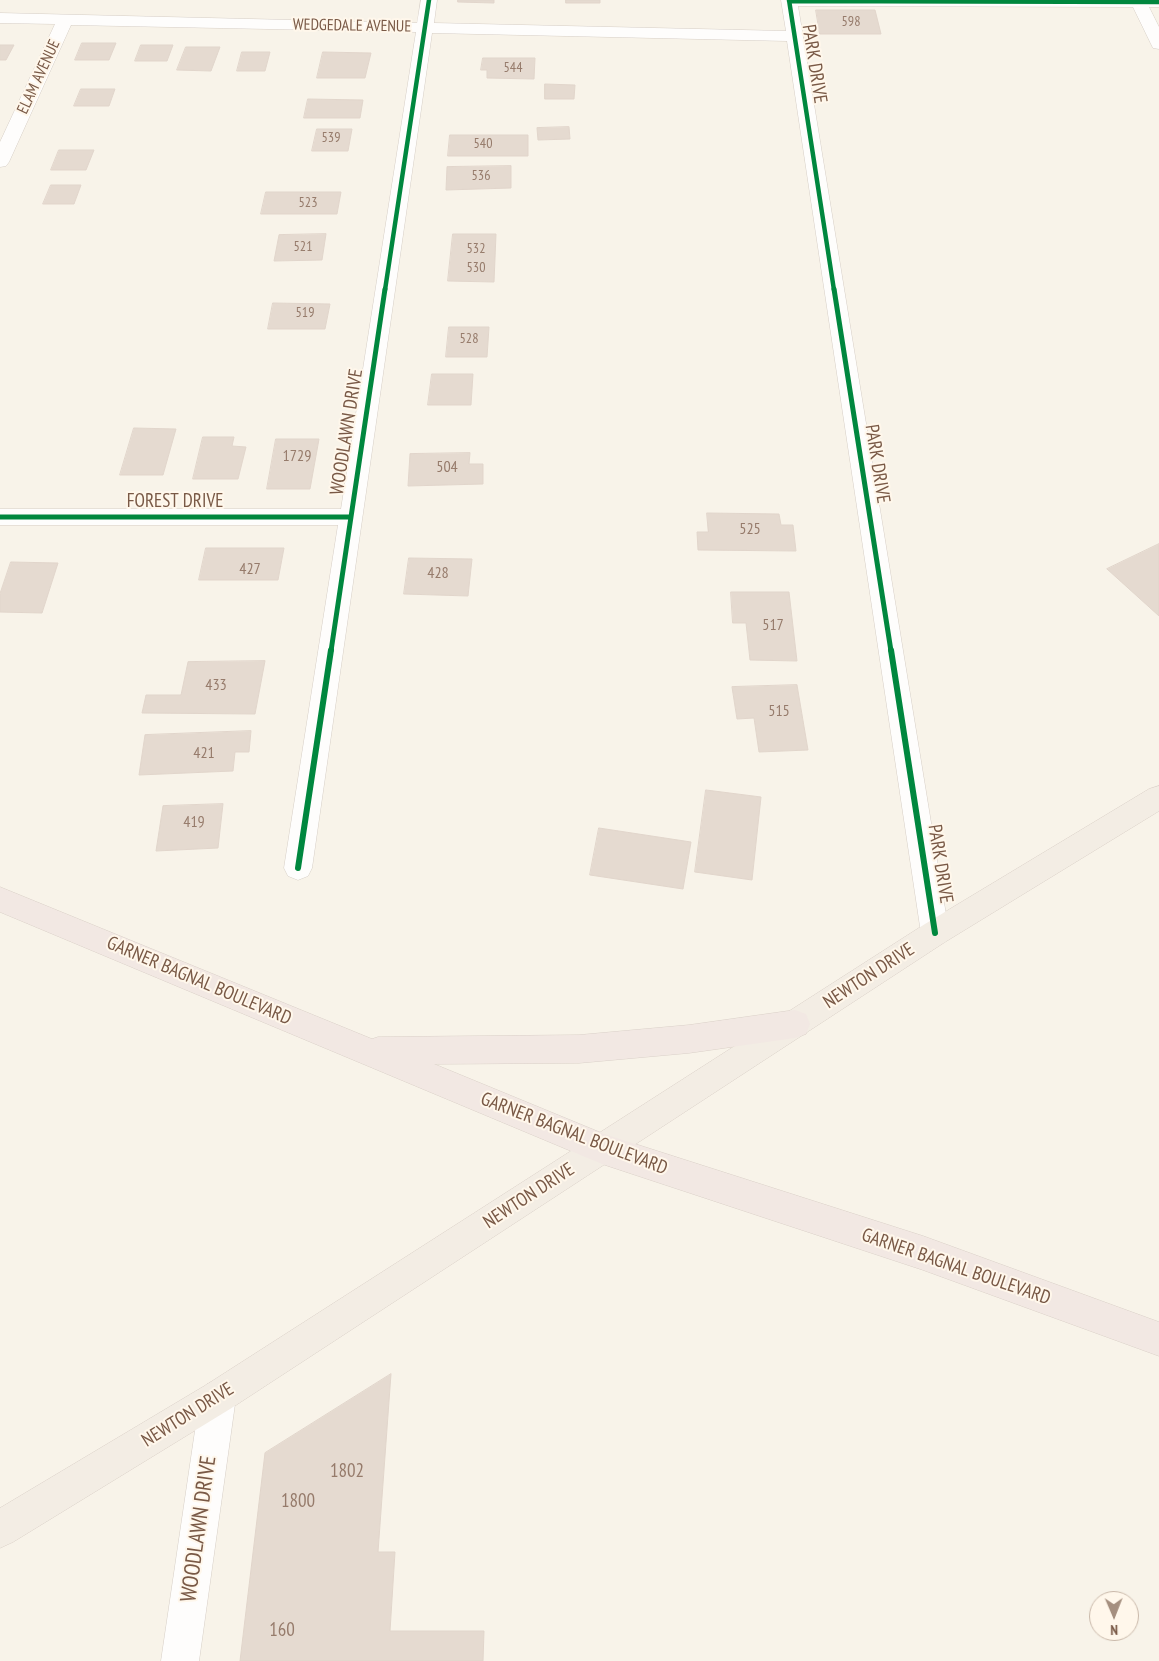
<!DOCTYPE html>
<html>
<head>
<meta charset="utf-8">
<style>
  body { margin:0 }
  #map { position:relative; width:1159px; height:1661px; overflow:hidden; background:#f8f3e9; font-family:"PT Sans Narrow",sans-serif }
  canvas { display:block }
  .north { position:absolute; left:1089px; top:1591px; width:50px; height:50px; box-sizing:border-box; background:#fff7eb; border:1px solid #c9b8a9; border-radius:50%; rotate:179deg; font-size:14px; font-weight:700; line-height:20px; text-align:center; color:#795946 }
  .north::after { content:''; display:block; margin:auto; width:18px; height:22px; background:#a58f7f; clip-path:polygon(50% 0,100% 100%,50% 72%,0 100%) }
</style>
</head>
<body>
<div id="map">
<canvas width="1159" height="1661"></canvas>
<div class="north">N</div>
</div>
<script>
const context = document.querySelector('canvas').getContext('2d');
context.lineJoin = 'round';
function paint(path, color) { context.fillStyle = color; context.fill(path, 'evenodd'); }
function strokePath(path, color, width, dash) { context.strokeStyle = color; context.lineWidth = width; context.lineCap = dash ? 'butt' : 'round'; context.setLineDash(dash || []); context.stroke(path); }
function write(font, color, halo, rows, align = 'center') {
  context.font = font + ' "PT Sans Narrow",sans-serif'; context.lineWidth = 4; context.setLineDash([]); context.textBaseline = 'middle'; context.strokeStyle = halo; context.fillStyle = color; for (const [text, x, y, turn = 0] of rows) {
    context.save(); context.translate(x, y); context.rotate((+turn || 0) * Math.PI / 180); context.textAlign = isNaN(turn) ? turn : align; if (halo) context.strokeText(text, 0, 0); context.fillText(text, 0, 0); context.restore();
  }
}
const building = new Path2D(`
  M458,0H494V3L458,2Z
  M566,0H600V3H566Z
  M816,10H875L881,34H820Z
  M82,43H116L109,60H75Z
  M0,45H14L6,60H0Z
  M141,45H173L167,61H135Z
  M186,47H220L211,71L177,70Z
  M242,52H270L265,71H237Z
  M323,52L371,53L365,78H317Z
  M483,58H535L534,79L487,78V70H481Z
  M545,84L575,85L574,99H545Z
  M81,89H115L109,106H74Z
  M308,99L363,100L360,118H304Z
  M569,127L570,139L538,140L537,128Z
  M317,129H352L348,151H312Z
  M450,135H528V156H448Z
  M59,150H94L86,170H51Z
  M511,166V188L446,190L447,167Z
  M51,185H81L74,204H43Z
  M266,192H341L337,214H261Z
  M326,234L322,260L274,261L279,235Z
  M453,234H496L494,282L448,281Z
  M273,303L330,304L325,329H268Z
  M449,327H489L487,357H446Z
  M432,374H473L471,405H428Z
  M134,428L176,429L163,475H120Z
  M203,437H234L232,446L246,447L238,479H193Z
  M276,439H319L310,489H267Z
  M470,453L469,464H483V484L408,486L410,454Z
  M707,513L779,514L781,525H793L796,551L698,550L697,532H708Z
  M1159,544V616L1107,569Z
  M206,548H284L278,580H199Z
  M409,558L472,559L468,596L404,594Z
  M11,562L58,563L42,613L0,612V594Z
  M731,592H789L797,661L750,660L746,623H733Z
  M265,661L255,714L142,713L146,695H181L188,662Z
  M797,685L808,750L759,752L754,718L737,719L732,687Z
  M251,731L249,752H235L233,771L139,775L145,735Z
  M706,790L761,797L752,880L695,872Z
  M223,804L218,848L156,851L163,806Z
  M599,828L691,842L683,889L590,875Z
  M391,1374L378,1552H395L390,1631H484L483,1661H240L265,1453Z`);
const minor = new Path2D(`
  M421,0H437L434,23L786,31L781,0H1159V7H1149L1159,27V49L1153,48L1151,44L1133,7L798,6L949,933L945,942L935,946L925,942L921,933L787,41L432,33L312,868L308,876L298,880L288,876L284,868L338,525H0V509H341L416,32L71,25L9,162L6,166L0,167V142L55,24L0,23V13L417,23Z
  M218,1379L230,1385L236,1397L199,1661H161L200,1397L206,1385Z`);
const major = new Path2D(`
  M1159,786V811L945,942L230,1409L13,1542L0,1548V1508L206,1385L925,924L1149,789Z`);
const highway = new Path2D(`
  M0,887L372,1039L378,1037L579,1035L689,1025L795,1010L806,1014L810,1024L806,1034L795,1038L689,1053L579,1063L434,1064L604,1134L923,1236L1159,1322V1356L923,1270L602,1164L0,912Z`);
const cyclewayFar2 = new Path2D(`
  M789,0L834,290
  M789,1L1159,2
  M385,290L429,0`);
const cyclewayFar1 = new Path2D(`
  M834,289L891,651
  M0,517H350
  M331,651L385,289`);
const cycleway = new Path2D(`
  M891,650L935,933
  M298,868L331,650`);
const farNumbernames = [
  ["598",851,22],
  ["544",513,68],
  ["539",331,138],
  ["540",483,144],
  ["536",481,176],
  ["523",308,203],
  ["521",303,247],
  ["532",476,249],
  ["530",476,268],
  ["519",305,313],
  ["528",469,339]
];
const farStreetnames = [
  ["WEDGEDALE AVENUE",352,26,1],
  ["ELAM AVENUE",39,77,-65]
];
const numberNames = [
  ["1729",297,456],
  ["504",447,467],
  ["525",750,529],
  ["427",250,569],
  ["428",438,573],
  ["517",773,625],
  ["433",216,685],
  ["515",779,711],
  ["421",204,753],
  ["419",194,822]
];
const streetNames = [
  ["PARK DRIVE",814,64,81],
  ["WOODLAWN DRIVE",347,432,-81],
  ["PARK DRIVE",877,464,81],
  ["FOREST DRIVE",175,502],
  ["PARK DRIVE",940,864,81],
  ["NEWTON DRIVE",869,976,-33],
  ["GARNER BAGNAL BOULEVARD",199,981,23],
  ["GARNER BAGNAL BOULEVARD",574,1134,21],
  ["NEWTON DRIVE",529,1196,-33],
  ["GARNER BAGNAL BOULEVARD",956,1267,19],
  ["NEWTON DRIVE",188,1415,-32]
];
const nearNumbernames = [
  ["1802",347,1472],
  ["1800",298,1502],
  ["160",282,1631]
];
const nearStreetnames = [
  ["WOODLAWN DRIVE",199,1529,-82]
];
paint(building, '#e5dad0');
strokePath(building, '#e1d5cb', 1);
strokePath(minor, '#d6cec6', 1);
strokePath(major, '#dad0c8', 1);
strokePath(highway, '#dad0c8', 1);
paint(minor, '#fefdfc');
paint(major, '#f3ede4');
paint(highway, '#f2e8e3');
strokePath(cyclewayFar2, '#00873e', 4.5);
strokePath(cyclewayFar1, '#00873e', 5);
strokePath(cycleway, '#00873e', 6);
write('14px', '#967b6b', null, farNumbernames);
write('16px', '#795946', '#fff7eb', farStreetnames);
write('16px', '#967b6b', null, numberNames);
write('19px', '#795946', '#fff7eb', streetNames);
write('19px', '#967b6b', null, nearNumbernames);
write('22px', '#795946', '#fff7eb', nearStreetnames);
</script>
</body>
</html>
